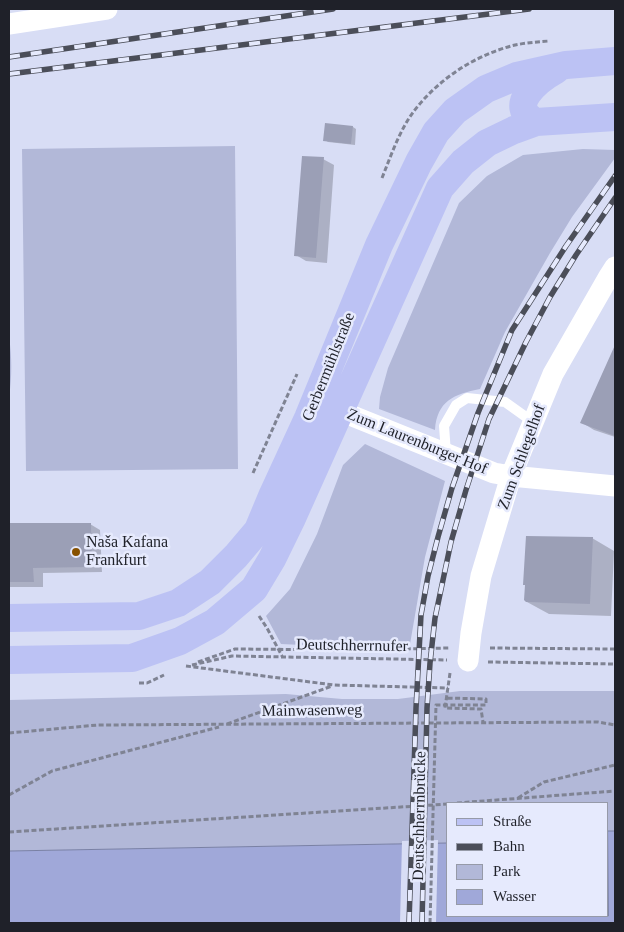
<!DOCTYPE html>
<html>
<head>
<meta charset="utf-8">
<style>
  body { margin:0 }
  #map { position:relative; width:624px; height:932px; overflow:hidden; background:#d8ddf5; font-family:"Times New Roman",serif }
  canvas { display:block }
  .frame { position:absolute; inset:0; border:10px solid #1f2129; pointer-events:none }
  .legend { position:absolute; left:446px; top:802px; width:162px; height:115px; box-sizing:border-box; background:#e6eafd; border:1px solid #969aa8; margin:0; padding:6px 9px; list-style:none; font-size:15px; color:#1f2129 }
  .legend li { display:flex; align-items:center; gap:10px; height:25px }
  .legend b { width:25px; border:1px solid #969aa8 }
</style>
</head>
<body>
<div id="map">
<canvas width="624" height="932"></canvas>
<div class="frame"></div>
<ul class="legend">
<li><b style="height:6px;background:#bcc2f4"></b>Straße</li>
<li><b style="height:6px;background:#4b4e59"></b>Bahn</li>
<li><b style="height:14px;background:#b2b8d8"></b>Park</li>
<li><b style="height:14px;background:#a0a8d9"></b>Wasser</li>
</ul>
</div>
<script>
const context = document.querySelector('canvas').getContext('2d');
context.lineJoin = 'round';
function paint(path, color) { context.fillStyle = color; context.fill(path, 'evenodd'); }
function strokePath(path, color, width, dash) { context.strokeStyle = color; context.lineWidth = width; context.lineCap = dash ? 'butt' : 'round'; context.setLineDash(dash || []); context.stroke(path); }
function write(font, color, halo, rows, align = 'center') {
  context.font = font + ' "Times New Roman",serif'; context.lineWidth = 5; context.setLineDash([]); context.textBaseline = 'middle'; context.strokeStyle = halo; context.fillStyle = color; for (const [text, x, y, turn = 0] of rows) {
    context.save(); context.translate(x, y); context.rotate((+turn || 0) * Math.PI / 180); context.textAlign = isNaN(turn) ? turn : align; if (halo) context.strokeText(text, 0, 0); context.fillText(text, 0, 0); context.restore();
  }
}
const green = new Path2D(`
  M235,146L238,469L26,471L22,149Z
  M583,149L615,150V158L572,217L550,253L505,332L480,389C454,394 437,401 435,430L379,409L380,397L388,368L459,203L487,176L523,155Z
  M9,337C12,357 12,377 9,397Z
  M365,444L445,481L425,557L409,650L281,644L266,616L290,589L317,534L343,465Z
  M460,691H615V831H608V803H448V843L9,851V700L286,694L342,699H398Z`);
const water = new Path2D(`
  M608,831H615V923H9V851L448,843V916H608Z`);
const pier = new Path2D(`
  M438,840L436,923H400L402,841Z`);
const shadow = new Path2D(`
  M326,125L353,127L356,129L355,145L328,142L325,140Z
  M323,159L334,165L327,263L306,261L296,255Z
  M615,352V437L594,430L581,422Z
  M90,524L100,530L102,572L43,573V587H9V525Z
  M592,538L614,551L611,616L549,614L527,602Z`);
const building = new Path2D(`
  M325,123L353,126L351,144L323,141Z
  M302,156L324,157L316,258L294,256Z
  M615,345V436L580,423Z
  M9,523H91L92,567L33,568L34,582H9Z
  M526,536L593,537L590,604L526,602L524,600L525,585H523Z`);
const path = new Path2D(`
  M382,178C392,153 401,126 418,106C442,77 475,56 511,46C523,43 536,42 549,41
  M253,473L297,374
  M259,616L267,628L282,656
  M490,648L615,649
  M198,662L235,649L356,650L449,648
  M488,662L615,664
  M192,665L232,656L447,660
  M186,666L334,685L448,688
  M450,673L445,708L481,709L483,722
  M139,683H147L164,675
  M227,724L332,686
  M9,733L98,725L598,722L615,725
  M9,795L52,771L219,727
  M518,798L544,782L615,765
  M457,803L615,791
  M9,832L448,804
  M430,923L436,705H486V699L446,698`);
const lane = new Path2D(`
  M446,453L444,426L456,405L467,398L505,402L533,422`);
const street = new Path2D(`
  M9,24L107,9
  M326,414L340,411L494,473L511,476L615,486
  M468,661L471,633L481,576L511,476L553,374L608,278L615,267`);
const primary = new Path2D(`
  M536,122C505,106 538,80 556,70
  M9,618L139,616L178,603L210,582L236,556L258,530L273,494L308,418L379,245L419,162L436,132L455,111L486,89L517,76L566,65L615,61
  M9,660L132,658L180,641L215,622L254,589L272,559L292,518L440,188L463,162L487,143L514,130L536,122L615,117`);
const rail = new Path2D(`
  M9,57L333,9
  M9,74L529,9
  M409,923L416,708L421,615L428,576L438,537L452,488L478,413L512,330L566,246L615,176
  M422,923L427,708L430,663L435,618L451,542L466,490L489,419L526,342L550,297L576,255L615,198`);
const markers = [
  [76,552,5,"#875100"]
];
const streetNames = [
  ["Gerbermühlstraße",329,367,-68],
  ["Zum Laurenburger Hof",417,442,22],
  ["Zum Schlegelhof",522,457,-70],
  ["Deutschherrnufer",352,646,1],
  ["Mainwasenweg",312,711,-1],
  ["Deutschherrnbrücke",420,816,-89]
];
const poiNames = [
  ["Naša Kafana",86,543],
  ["Frankfurt",86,561]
];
paint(green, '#b2b8d8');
paint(water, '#a0a8d9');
strokePath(water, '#7980a4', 1);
paint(pier, '#d8ddf5');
paint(shadow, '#0003');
paint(building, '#9b9fb6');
strokePath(path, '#7f8393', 3, [5, 2.5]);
strokePath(lane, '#fff', 10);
strokePath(street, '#fff', 21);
strokePath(primary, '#bcc2f4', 28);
strokePath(rail, '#4b4e59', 5.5);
strokePath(rail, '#e6eafd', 4, [11]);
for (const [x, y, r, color] of markers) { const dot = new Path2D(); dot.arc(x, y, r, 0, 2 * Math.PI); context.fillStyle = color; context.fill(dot); strokePath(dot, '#e6eafd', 2); }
write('16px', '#1f2129', '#e6eafd', streetNames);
write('16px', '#1f2129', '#e6eafd', poiNames, 'left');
</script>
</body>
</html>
